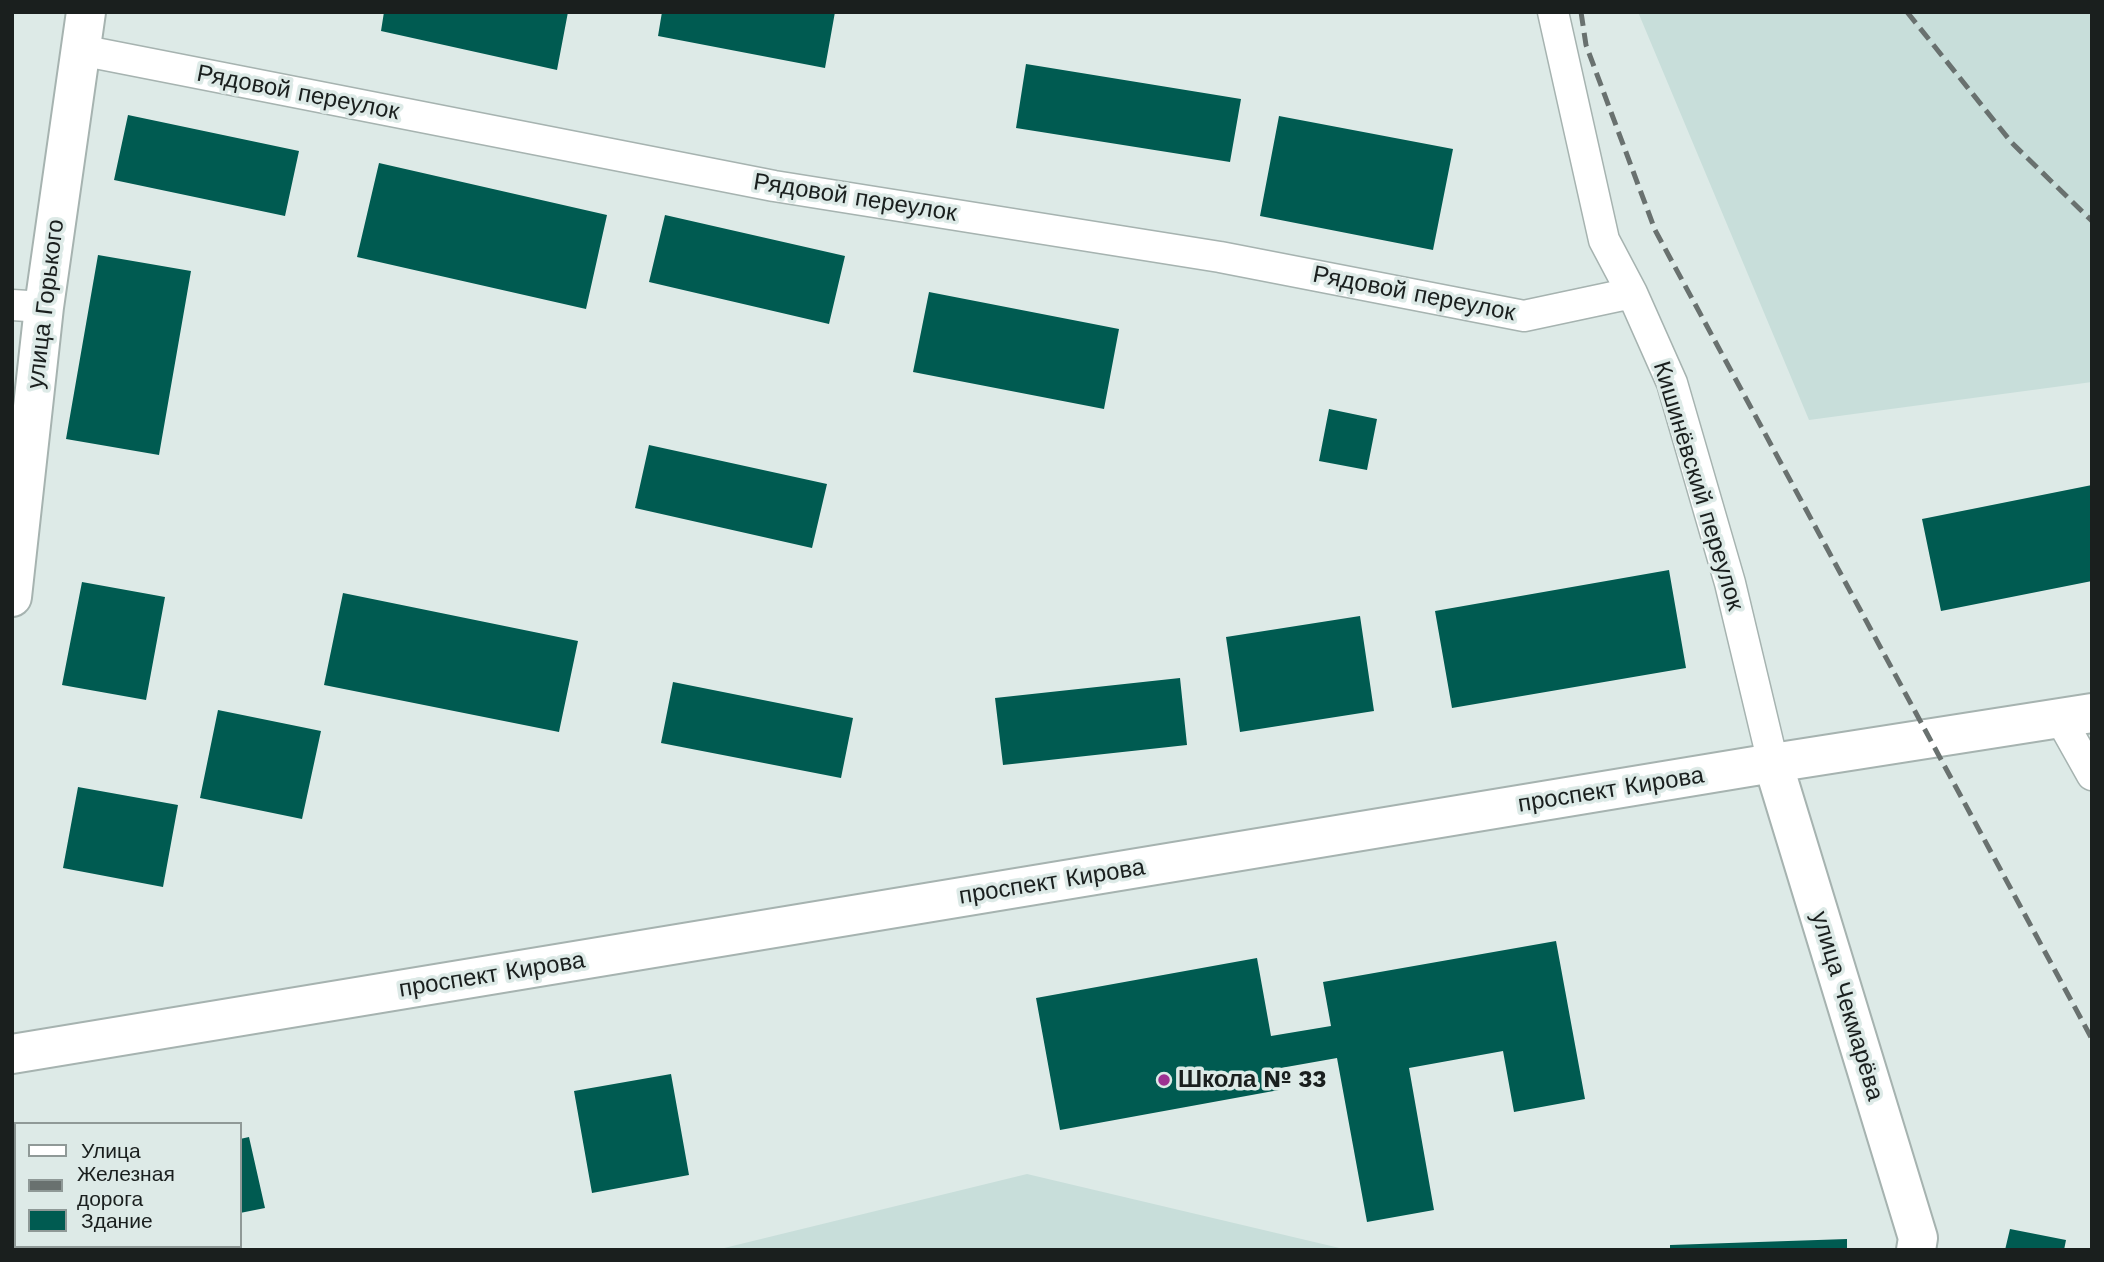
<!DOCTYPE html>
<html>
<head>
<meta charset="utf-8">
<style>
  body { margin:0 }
  #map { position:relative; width:2104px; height:1262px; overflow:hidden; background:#ddeae7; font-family:"Work Sans",sans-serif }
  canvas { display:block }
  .frame { position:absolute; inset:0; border:14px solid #1a1f1e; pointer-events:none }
  .legend { position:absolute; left:14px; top:1122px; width:228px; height:126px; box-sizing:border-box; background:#ddeae7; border:2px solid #8f9997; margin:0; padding:9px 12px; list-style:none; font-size:21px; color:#1a1f1e }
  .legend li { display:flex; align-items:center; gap:14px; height:35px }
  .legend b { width:35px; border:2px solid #8f9997 }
</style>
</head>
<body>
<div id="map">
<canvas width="2104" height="1262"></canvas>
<div class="frame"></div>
<ul class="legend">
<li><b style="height:9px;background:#fff"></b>Улица</li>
<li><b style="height:9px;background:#69716f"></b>Железная дорога</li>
<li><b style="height:19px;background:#005b51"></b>Здание</li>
</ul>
</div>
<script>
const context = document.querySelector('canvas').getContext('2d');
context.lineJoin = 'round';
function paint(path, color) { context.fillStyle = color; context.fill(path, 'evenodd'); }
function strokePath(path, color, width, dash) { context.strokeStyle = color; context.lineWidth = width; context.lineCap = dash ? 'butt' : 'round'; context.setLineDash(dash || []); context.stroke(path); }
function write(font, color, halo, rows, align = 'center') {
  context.font = font + ' "Work Sans",sans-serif'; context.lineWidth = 7; context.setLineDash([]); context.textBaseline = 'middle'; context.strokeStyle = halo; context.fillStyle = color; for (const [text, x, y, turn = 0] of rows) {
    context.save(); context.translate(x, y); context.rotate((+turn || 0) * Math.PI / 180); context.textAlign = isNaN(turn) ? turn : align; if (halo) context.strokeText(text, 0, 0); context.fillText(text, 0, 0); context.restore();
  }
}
const built = new Path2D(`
  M1638,12H2092V382L1809,420Z
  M1027,1174L1348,1250H716Z`);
const building = new Path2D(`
  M384,12H568L557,70L381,31Z
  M662,12H835L825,68L658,36Z
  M1026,64L1241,99L1230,162L1016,128Z
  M128,115L299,151L285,216L114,180Z
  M1279,116L1453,149L1433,250L1260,216Z
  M379,163L607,215L586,309L357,257Z
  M665,215L845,256L829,324L649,282Z
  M98,255L191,271L159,455L66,439Z
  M929,292L1119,329L1104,409L913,372Z
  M1329,409L1377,419L1367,470L1319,461Z
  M649,445L827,484L812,548L635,508Z
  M2092,485V581L1941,611L1922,519Z
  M1669,570L1686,668L1452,708L1435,611Z
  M82,582L165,597L146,700L62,685Z
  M343,593L578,641L559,732L324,685Z
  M1360,616L1374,711L1240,732L1226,637Z
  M1180,678L1187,745L1003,765L995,698Z
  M673,682L853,718L841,778L661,743Z
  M218,710L321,731L302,819L200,798Z
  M78,787L178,805L163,887L63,868Z
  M1556,941L1585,1099L1514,1112L1503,1051L1409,1068L1434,1210L1367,1222L1337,1058L1275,1069L1279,1090L1060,1130L1036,998L1257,958L1271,1036L1331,1026L1323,982Z
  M671,1074L689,1175L592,1193L574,1091Z
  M249,1137L265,1208L240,1213V1139Z
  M2010,1229L2066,1240L2064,1250H2005Z
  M1847,1239V1250H1670V1245Z`);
const minor = new Path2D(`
  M1553,12L1604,240L1632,293L1672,383L1730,583L1773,763
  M80,50L774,186L1220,257L1524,316L1632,293
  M12,305L44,307
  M2060,718L2092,775`);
const tertiary = new Path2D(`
  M12,597L44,307L86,12
  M1773,763L1918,1238L1916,1250
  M12,1054L1773,763L2092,713`);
const rail = new Path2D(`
  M1581,12L1586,45L1655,230L2092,1039
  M1907,12L2012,143L2092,221`);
const markers = [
  [1164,1080,7,"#9d3191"]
];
const streetNames = [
  ["Рядовой переулок",298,93,11],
  ["Рядовой переулок",855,198,9],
  ["Рядовой переулок",1414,294,11],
  ["улица Горького",46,304,-83],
  ["Кишинёвский переулок",1698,486,73],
  ["проспект Кирова",1611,790,-9],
  ["проспект Кирова",1052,882,-9],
  ["проспект Кирова",492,975,-9],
  ["улица Чекмарёва",1847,1006,73]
];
const poiNames = [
  ["Школа № 33",1178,1080]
];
paint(built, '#c8deda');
paint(building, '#005b51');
strokePath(minor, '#a6b3b0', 33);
strokePath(tertiary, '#a6b3b0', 42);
strokePath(minor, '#fff', 30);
strokePath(tertiary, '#fff', 38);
strokePath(rail, '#69716f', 5, [14, 7]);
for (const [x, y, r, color] of markers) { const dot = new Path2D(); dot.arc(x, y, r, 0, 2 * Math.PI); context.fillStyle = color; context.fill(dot); strokePath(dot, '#ddeae7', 2.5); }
write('24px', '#1a1f1e', '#ddeae7', streetNames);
write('bold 24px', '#1a1f1e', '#ddeae7', poiNames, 'left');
</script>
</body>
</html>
